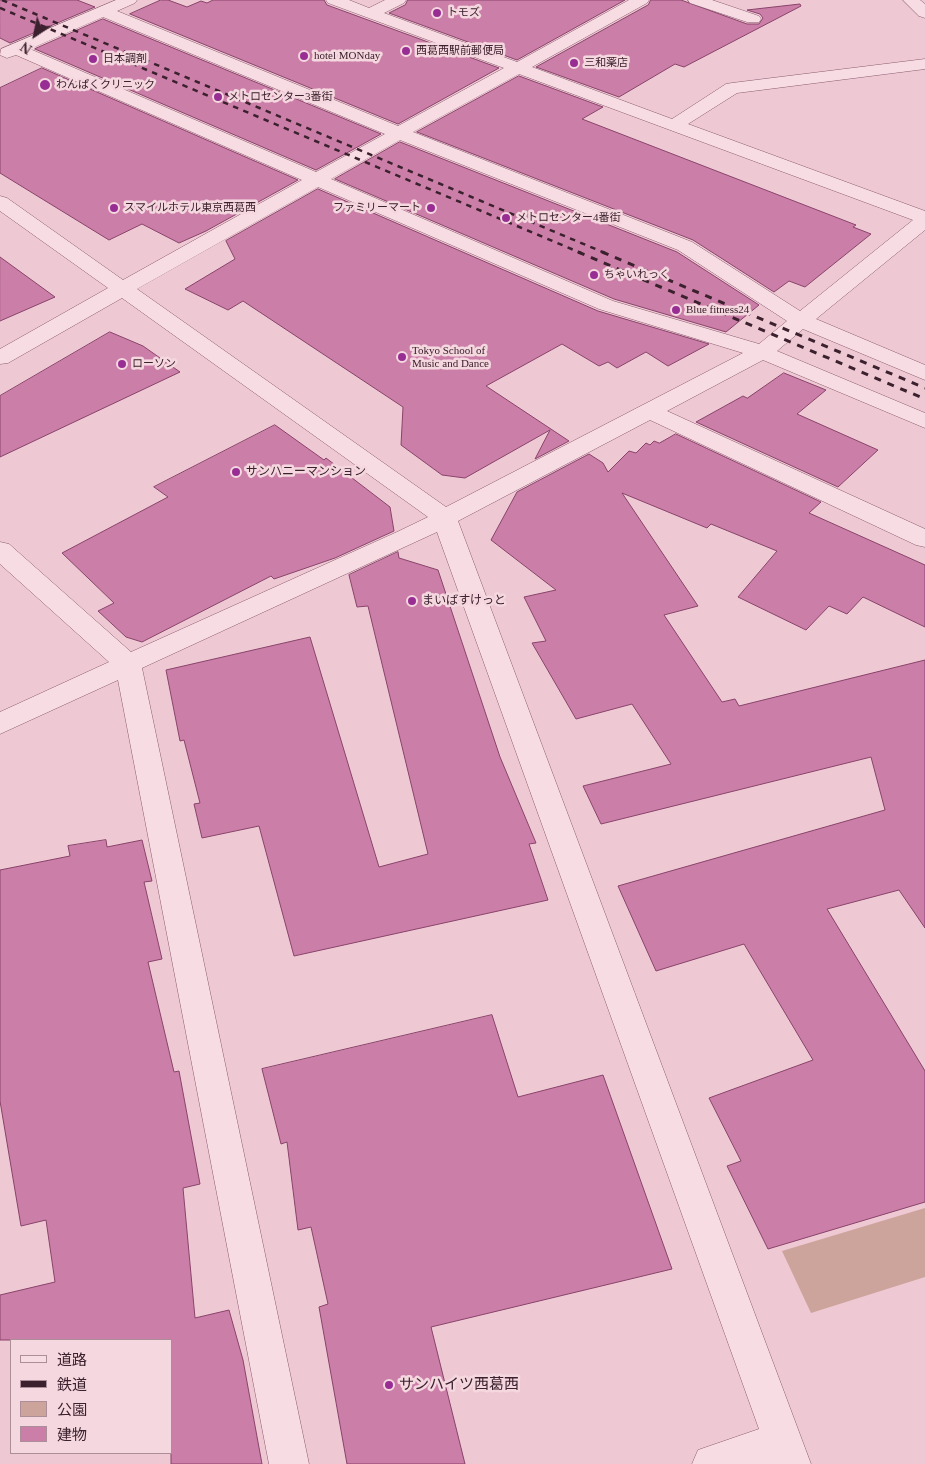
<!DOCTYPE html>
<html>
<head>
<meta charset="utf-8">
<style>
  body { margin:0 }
  #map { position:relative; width:925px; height:1464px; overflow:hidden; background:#eec8d2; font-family:"Times New Roman","Noto Sans JP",serif }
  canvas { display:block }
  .legend { position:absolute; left:10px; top:1339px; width:162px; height:115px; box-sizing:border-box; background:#f5d8df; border:1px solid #ab8e98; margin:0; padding:6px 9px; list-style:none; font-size:15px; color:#3b202d }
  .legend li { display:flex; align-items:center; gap:10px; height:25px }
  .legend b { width:25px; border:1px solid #ab8e98 }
  .north { position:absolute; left:10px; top:10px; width:50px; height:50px; -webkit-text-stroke:4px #f5d8df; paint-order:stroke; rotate:214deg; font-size:14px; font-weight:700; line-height:20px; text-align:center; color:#3b202d }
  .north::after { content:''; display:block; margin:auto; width:18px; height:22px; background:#3b202d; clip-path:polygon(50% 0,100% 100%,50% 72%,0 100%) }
</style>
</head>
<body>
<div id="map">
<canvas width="925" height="1464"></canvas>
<ul class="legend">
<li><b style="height:6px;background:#f8dce3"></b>道路</li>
<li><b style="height:6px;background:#3b202d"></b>鉄道</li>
<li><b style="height:14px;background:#cca49c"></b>公園</li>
<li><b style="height:14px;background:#cb7fa8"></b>建物</li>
</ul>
<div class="north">N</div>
</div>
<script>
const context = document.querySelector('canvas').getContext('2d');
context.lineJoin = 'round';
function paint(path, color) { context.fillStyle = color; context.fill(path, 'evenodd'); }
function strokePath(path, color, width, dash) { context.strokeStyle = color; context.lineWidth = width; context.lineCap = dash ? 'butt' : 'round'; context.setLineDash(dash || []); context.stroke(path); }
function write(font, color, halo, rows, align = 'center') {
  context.font = font + ' "Times New Roman","Noto Sans JP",serif'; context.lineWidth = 5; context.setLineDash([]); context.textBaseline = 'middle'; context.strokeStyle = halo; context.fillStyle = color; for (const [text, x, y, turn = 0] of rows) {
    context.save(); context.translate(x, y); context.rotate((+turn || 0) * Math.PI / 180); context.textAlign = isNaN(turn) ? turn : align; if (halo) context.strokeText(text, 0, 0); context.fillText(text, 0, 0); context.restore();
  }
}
const green = new Path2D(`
  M925,1208V1277L811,1313L782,1251Z`);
const building = new Path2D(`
  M0,0H77L95,7L10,43L0,38Z
  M161,0H168L187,7L201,1L207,3L213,0H324L327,5L499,68L398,124L130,14Z
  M408,0H625L517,60L389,13L405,5Z
  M651,0H681L747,24H759L763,18L760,14L747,10L800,4L801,6L684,67L675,64L619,97L536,67L648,5Z
  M103,19L381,134L316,170L35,49Z
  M42,68L298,180L206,231L179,243L142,224L109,240L0,173V88Z
  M519,76L603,107L582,119L856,225L853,227L871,234L805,287L789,281L774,292L693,240L417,132Z
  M400,142L677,252L759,305L726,332L614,299L335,179Z
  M318,189L598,311L709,344L668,366L646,352L617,368L608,362L599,366L562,344L486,386L569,441L535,459L550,430L465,478L442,475L401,445L403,407L243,301L228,310L185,289L235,259L226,241Z
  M0,257L55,297L0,321Z
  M110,332L143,346L180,372L0,457V396Z
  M784,373L826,390L797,414L878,450L838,487L696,422L743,396L747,398Z
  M275,425L324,460L326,458L390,507L394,531L335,558L274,579L271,576L142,642L126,637L98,611L114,603L62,553L168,497L154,487Z
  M676,434L821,502L809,513L925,565V627L863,597L847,614L829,606L806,630L738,597L777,551L711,524L707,528L622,493L698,606L664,615L722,702L735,699L739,706L925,660V928L899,890L827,909L925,1071V1202L768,1249L727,1166L741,1161L709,1098L813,1060L744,944L656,971L618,886L885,810L871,757L601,824L583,786L671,764L632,704L576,719L532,643L546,641L524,597L556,590L491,540L517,492L589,454L603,463L608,472L629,451L636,453L646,443L650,445L654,441L659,443Z
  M398,552L399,558L438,570L500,757L536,843L529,844L548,900L294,956L259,826L202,838L194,804L200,803L184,740L180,741L166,670L310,637L379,867L428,854L368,606L357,607L349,575Z
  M106,840L107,847L142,840L152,881L144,882L162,959L148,962L174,1072L179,1071L200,1184L183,1188L195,1318L229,1310L243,1360L262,1464H171V1340H0V1295L55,1282L46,1220L21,1226L0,1101V870L70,856L68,846Z
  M492,1015L518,1097L603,1075L672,1269L431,1327L465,1464H347L319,1307L328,1304L311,1227L298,1230L287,1142L281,1144L262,1069Z`);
const minor = new Path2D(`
  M116,0H137L135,3L117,11L398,126L504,68L328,3L326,0H349L369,8L385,0H406L404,3L384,13L517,62L629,0H649L647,3L532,67L672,119L726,84L732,83L925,59V69L737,93L688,124L925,211V230L816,319L925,365V380L803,329L777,351L925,413V428L763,360L667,411L925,529V547L916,545L650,420L458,521L811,1464H692L698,1450L759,1429L437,532L142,668L309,1464H269L118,680L0,734V712L109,662L0,564V542L9,544L131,652L397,532L428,517L122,298L8,363L0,364V349L108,288L0,211V196L7,198L123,280L302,180L16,55L7,58L0,55L1,49ZM103,17L385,134L316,172L30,49ZM519,74L913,220L800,311L692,242L413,132ZM400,140L678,250L787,321L759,344L613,301L331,179ZM318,187L599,309L743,353L446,507L137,289Z
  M688,0H712L759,16L761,19L759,22H747L690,3Z
  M903,0H920L925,4V18L919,16Z`);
const railFar1 = new Path2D(`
  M2,0L605,253
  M0,8L581,253`);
const rail = new Path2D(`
  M578,252L925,399
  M602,252L925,388`);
const markers = [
  [437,13,5,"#982e93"],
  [406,51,5,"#982e93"],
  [304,56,5,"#982e93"],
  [93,59,5,"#982e93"],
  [574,63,5,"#982e93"],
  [45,85,6,"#982e93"],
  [218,97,5,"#982e93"],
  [114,208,5,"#982e93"],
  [431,208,5,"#982e93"],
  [506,218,5,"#982e93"],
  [594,275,5,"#982e93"],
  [676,310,5,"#982e93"],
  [402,357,5,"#982e93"],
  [122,364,5,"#982e93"],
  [236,472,5,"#982e93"],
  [412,601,5,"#982e93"],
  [389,1385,5,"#982e93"]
];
const farPoinames = [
  ["トモズ",447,13],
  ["西葛西駅前郵便局",416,51],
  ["hotel MONday",314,56],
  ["日本調剤",103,59],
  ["三和薬店",584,63],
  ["わんぱくクリニック",56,85],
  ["メトロセンター3番街",228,97],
  ["スマイルホテル東京西葛西",124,208],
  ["ファミリーマート",421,208,"right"],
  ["メトロセンター4番街",516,218],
  ["ちゃいれっく",604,275],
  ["Blue fitness24",686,310],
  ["Tokyo School of",412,351],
  ["Music and Dance",412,364],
  ["ローソン",132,364]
];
const poiNames = [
  ["サンハニーマンション",246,472],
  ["まいばすけっと",422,601]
];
const nearPoinames = [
  ["サンハイツ西葛西",399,1385]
];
paint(green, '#cca49c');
paint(building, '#cb7fa8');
strokePath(building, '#89436a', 1);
strokePath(minor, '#8a5d70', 1);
paint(minor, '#f8dce3');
strokePath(railFar1, '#3b202d', 2.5, [5.5, 5.5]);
strokePath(rail, '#3b202d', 3, [7, 7]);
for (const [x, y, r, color] of markers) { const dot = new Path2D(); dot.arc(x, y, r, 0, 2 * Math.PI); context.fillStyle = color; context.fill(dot); strokePath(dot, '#f5d8df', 2); }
write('11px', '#3b202d', '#f5d8df', farPoinames, 'left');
write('12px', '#3b202d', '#f5d8df', poiNames, 'left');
write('15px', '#3b202d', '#f5d8df', nearPoinames, 'left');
</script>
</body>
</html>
